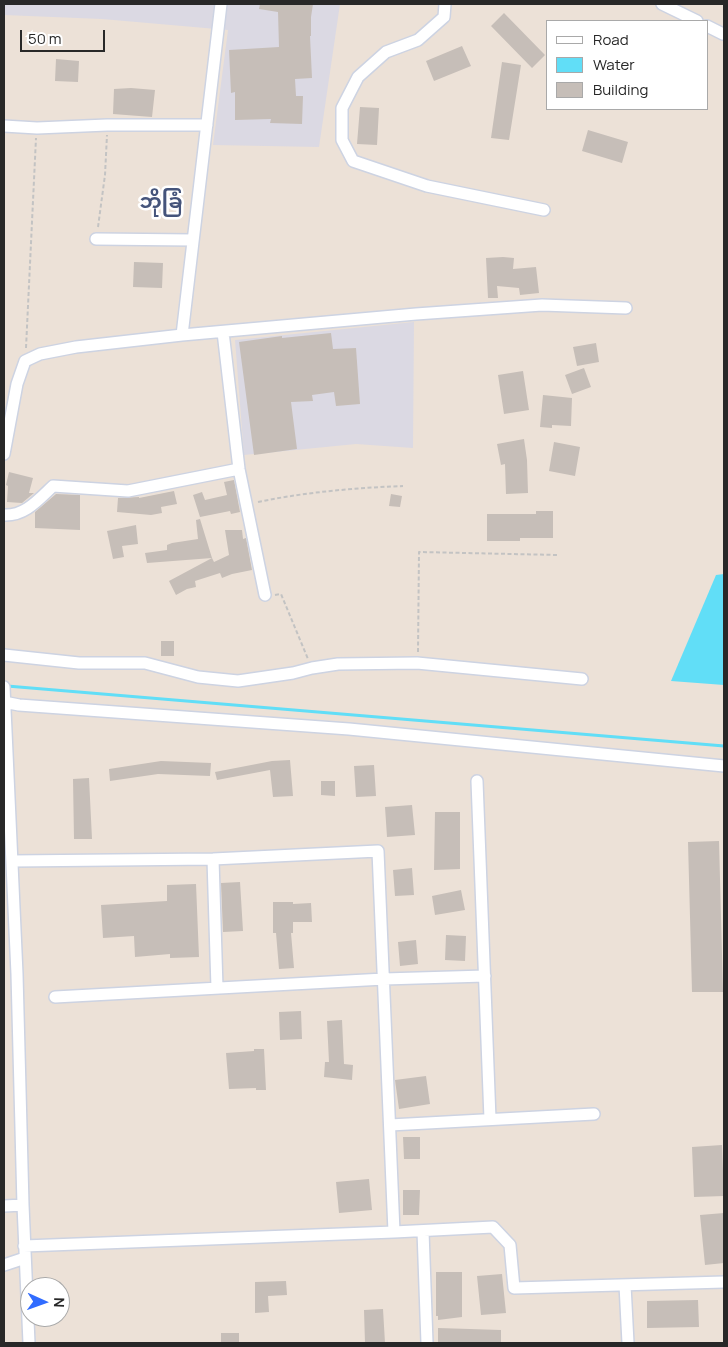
<!DOCTYPE html>
<html>
<head>
<meta charset="utf-8">
<style>
  body { margin:0 }
  #map { position:relative; width:728px; height:1347px; overflow:hidden; background:#ece1d7; font-family:Manrope,sans-serif }
  canvas { display:block }
  .frame { position:absolute; inset:0; border:5px solid #282828; pointer-events:none }
  .legend { position:absolute; left:546px; top:20px; width:162px; height:90px; box-sizing:border-box; background:#fff; border:1px solid #a9a9a9; margin:0; padding:6px 9px; list-style:none; font-size:15px; color:#282828 }
  .legend li { display:flex; align-items:center; gap:10px; height:25px }
  .legend b { width:25px; border:1px solid #a9a9a9 }
  .north { position:absolute; left:20px; top:1277px; width:50px; height:50px; box-sizing:border-box; background:#fff; border:1px solid #a9a9a9; border-radius:50%; rotate:92deg; font-size:14px; font-weight:700; line-height:20px; text-align:center; color:#282828 }
  .north::after { content:''; display:block; margin:auto; width:18px; height:22px; background:#316cff; clip-path:polygon(50% 0,100% 100%,50% 72%,0 100%) }
  .scale { position:absolute; left:20px; top:30px; width:85px; height:22px; box-sizing:border-box; border:2px solid #282828; border-top:0; padding-left:6px; font-size:15px; line-height:18px; white-space:nowrap; color:#282828; -webkit-text-stroke:4px #fff; paint-order:stroke }
</style>
</head>
<body>
<div id="map">
<canvas width="728" height="1347"></canvas>
<div class="frame"></div>
<ul class="legend">
<li><b style="height:6px;background:#fff"></b>Road</li>
<li><b style="height:14px;background:#61def7"></b>Water</li>
<li><b style="height:14px;background:#c6beb8"></b>Building</li>
</ul>
<div class="north">N</div>
<div class="scale">50 m</div>
</div>
<script>
const context = document.querySelector('canvas').getContext('2d');
context.lineJoin = 'round';
function paint(path, color) { context.fillStyle = color; context.fill(path, 'evenodd'); }
function strokePath(path, color, width, dash) { context.strokeStyle = color; context.lineWidth = width; context.lineCap = dash ? 'butt' : 'round'; context.setLineDash(dash || []); context.stroke(path); }
function write(font, color, halo, rows, align = 'center') {
  context.font = font + ' Manrope,"Noto Sans Myanmar",sans-serif'; context.lineWidth = 5; context.setLineDash([]); context.textBaseline = 'middle'; context.strokeStyle = halo; context.fillStyle = color; for (const [text, x, y, turn = 0] of rows) {
    context.save(); context.translate(x, y); context.rotate((+turn || 0) * Math.PI / 180); context.textAlign = isNaN(turn) ? turn : align; if (halo) context.strokeText(text, 0, 0); context.fillText(text, 0, 0); context.restore();
  }
}
const industrial = new Path2D(`
  M4,4H340L319,147L213,145L228,30L102,19L4,15Z
  M414,322L413,448L356,444L244,455L235,340Z`);
const water = new Path2D(`
  M724,574V685L671,681L716,575Z`);
const stream = new Path2D(`
  M7,686L724,746`);
const building = new Path2D(`
  M260,4H313L311,17V36H310L312,78L295,79L296,96H303L302,124L270,123L271,119L235,120V92L231,93L229,50L279,47L278,12L259,9Z
  M504,13L545,55L532,68L491,26Z
  M462,46L471,66L434,81L426,61Z
  M56,59L79,61L78,82L55,81Z
  M502,62L521,65L509,140L491,138Z
  M131,88L155,90L152,117L113,114L114,89Z
  M360,107L379,108L377,145L357,144Z
  M588,130L628,142L622,163L582,151Z
  M503,257L514,258L513,269L536,267L539,293L520,295L519,288L497,286L498,298H488L486,258Z
  M134,262L163,263L162,288L133,287Z
  M331,333L333,349L356,348L360,404L336,406L334,392L312,395L313,401L291,402L297,449L254,455L239,342L282,336V338Z
  M596,343L599,362L577,366L573,347Z
  M584,368L591,387L572,394L565,375Z
  M523,371L529,410L504,414L498,375Z
  M543,395L572,398L571,426L552,425V428L540,427Z
  M524,439L527,460L528,493L506,494L505,464L501,465L497,444Z
  M554,442L580,447L575,476L549,471Z
  M9,472L33,478L29,493H34L22,503L7,502L8,486L6,485Z
  M234,480L240,512L231,514L230,511L200,517L193,495L202,492L205,500L227,495L224,482Z
  M174,491L177,504L161,507L162,513L151,515L117,512L118,498L139,497V498Z
  M56,494L80,495V530L35,528V512Z
  M391,494L402,496L400,507L389,506Z
  M536,511H553V538H520V541H487V514H536Z
  M200,519L212,558L147,563L145,553L167,550V545L172,543L198,539L196,520Z
  M136,525L138,544L122,546L124,557L113,559L107,531Z
  M225,530H242L243,539L246,538L252,570L232,574L222,578L220,573L195,581L196,587L187,589L176,595L169,581L212,558L214,562L229,555Z
  M161,641H174V656H161Z
  M290,760L293,796L273,797L270,770L217,780L215,772L272,761Z
  M161,761L211,763L210,776L158,774L110,781L109,769Z
  M374,765L376,796L356,797L354,766Z
  M89,778L92,839H74L73,779Z
  M321,781H335V796L321,795Z
  M412,805L415,835L387,837L385,807Z
  M435,812H460V869L434,870Z
  M719,841L723,992H692L688,842Z
  M412,868L414,895L395,896L393,870Z
  M240,882L243,931L223,932L221,883Z
  M196,884L199,957L170,958V954L135,957L134,936L103,938L101,905L167,901V885Z
  M461,890L465,910L435,915L432,896Z
  M273,902H293V904L311,903L312,922H293V933H291L294,968L279,969L276,933H273Z
  M446,935L466,936L465,961L445,960Z
  M416,940L418,964L400,966L398,942Z
  M301,1011L302,1039L280,1040L279,1012Z
  M342,1020L344,1064L353,1065L352,1080L324,1077L325,1062H329L327,1021Z
  M254,1049H264L266,1090H256V1088L229,1089L226,1053L254,1051Z
  M426,1076L430,1104L399,1109L395,1080Z
  M403,1137H420V1159H404Z
  M722,1145L724,1196L694,1197L692,1147Z
  M369,1179L372,1210L339,1213L336,1182Z
  M403,1190H420L419,1215H403Z
  M724,1213V1263L705,1265L700,1215Z
  M436,1272H462V1317L438,1320V1316H436Z
  M502,1274L506,1313L481,1315L477,1276Z
  M286,1281L287,1295L268,1296L269,1312L255,1313V1282Z
  M698,1300L699,1327L647,1328V1301Z
  M383,1309L385,1343H365L364,1310Z
  M438,1328L501,1330V1343H438Z
  M221,1333H239V1343H221Z`);
const path = new Path2D(`
  M98,227L105,175L107,135
  M26,348L36,138
  M258,502C306,492 354,488 403,486
  M275,595L281,594L308,659
  M418,652L419,552L558,555`);
const minor = new Path2D(`
  M445,4L444,17L418,40L386,52L358,77L342,108V140L353,161L427,186L544,210
  M662,4L697,21
  M707,26L723,34
  M4,126L37,128L107,125H207
  M96,239L193,240
  M223,332L239,469L265,595
  M182,335L221,4
  M4,454L17,384L25,361L40,354L76,347L182,335L416,314L542,305L626,308
  M4,515C25,516 38,500 53,486L128,491L239,469
  M4,655L79,663H145L198,677L238,681L293,673L312,668L338,664L417,663L582,679
  M4,687L17,974L23,1205L29,1343
  M4,702L19,705L349,729L724,766
  M477,781L490,1119
  M213,859L217,988
  M12,861L213,859L378,851L394,1232
  M55,997L384,979L485,976
  M390,1125L594,1114
  M4,1206L23,1205
  M423,1231L427,1343
  M24,1246L394,1232L493,1227L510,1245L514,1288L724,1282
  M4,1265L25,1258
  M625,1285L628,1343`);
const quarterNames = [
  ["ဘိုခြံ",161,202]
];
paint(industrial, '#dbd9e3');
paint(water, '#61def7');
strokePath(stream, '#61def7', 3);
paint(building, '#c6beb8');
strokePath(minor, '#cdd3e2', 14);
strokePath(path, '#c3c3c3', 2, [4, 2.5]);
strokePath(minor, '#fff', 11);
write('bold 20px', '#45547b', '#fff', quarterNames);
</script>
</body>
</html>
